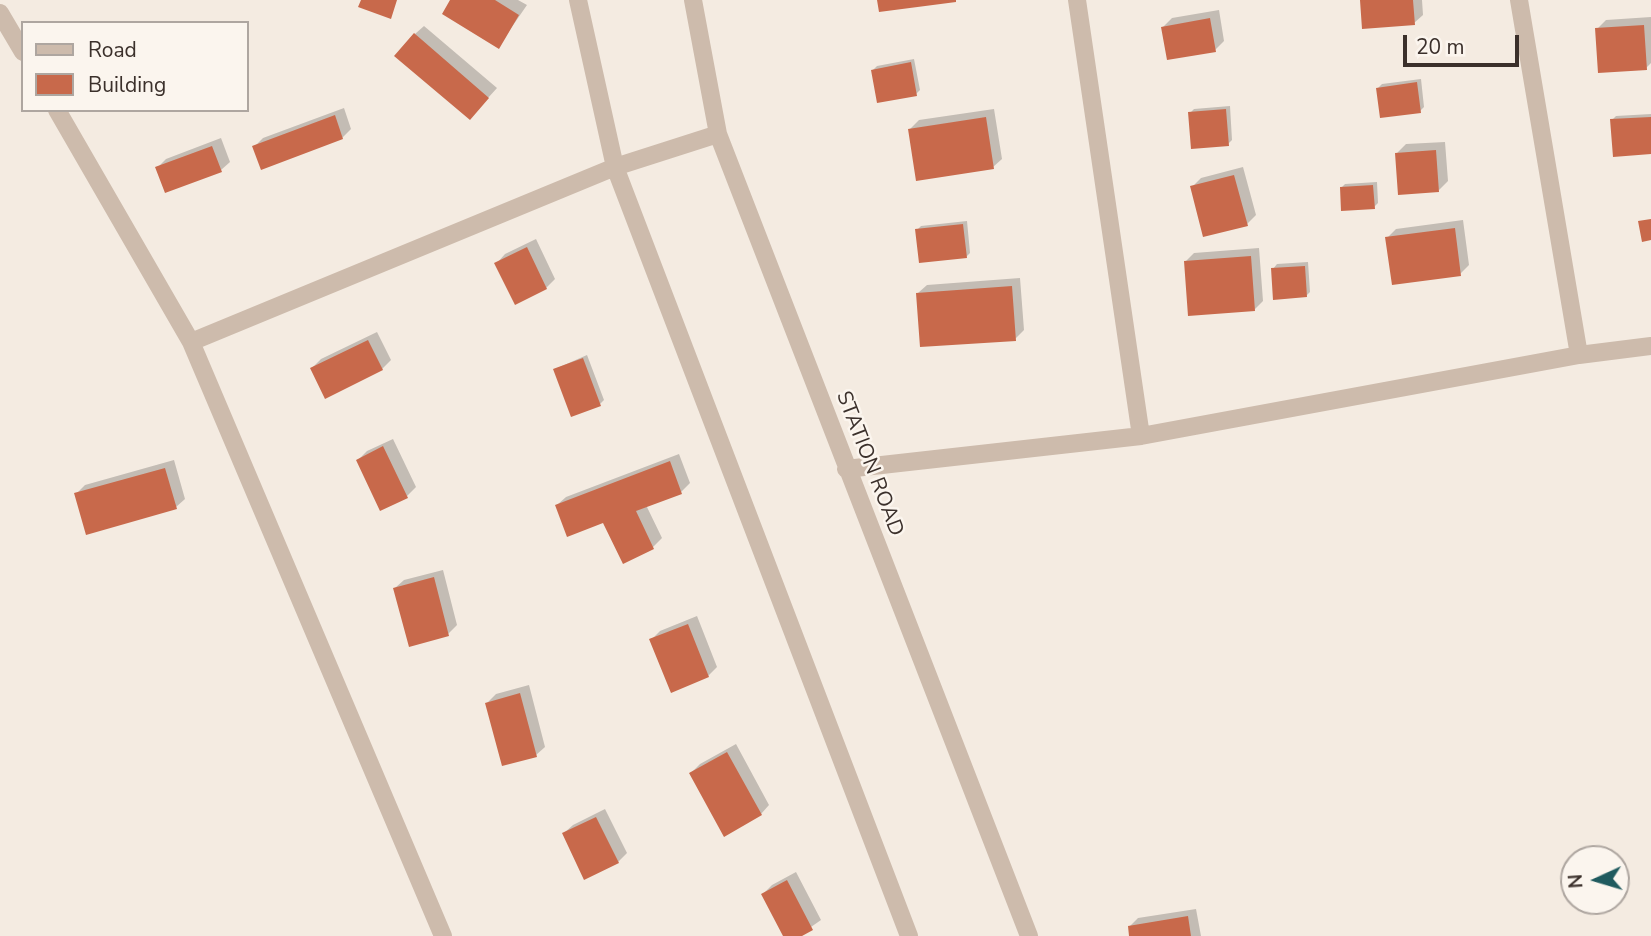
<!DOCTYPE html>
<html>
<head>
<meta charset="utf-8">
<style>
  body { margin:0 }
  #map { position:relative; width:1651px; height:936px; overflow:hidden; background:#f4ebe1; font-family:"Nunito Sans",sans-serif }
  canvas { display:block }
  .legend { position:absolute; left:21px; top:21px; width:228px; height:91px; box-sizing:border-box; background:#fbf5ee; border:2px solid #aea6a0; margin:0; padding:9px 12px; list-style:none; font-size:21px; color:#3b302b }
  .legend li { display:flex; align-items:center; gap:14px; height:35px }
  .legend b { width:35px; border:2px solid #aea6a0 }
  .north { position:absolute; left:1560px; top:845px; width:70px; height:70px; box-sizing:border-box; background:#fbf5ee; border:2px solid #aea6a0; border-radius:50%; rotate:266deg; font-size:19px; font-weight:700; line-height:28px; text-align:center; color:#3b302b }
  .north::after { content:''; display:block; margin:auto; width:24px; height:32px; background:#1f5a5e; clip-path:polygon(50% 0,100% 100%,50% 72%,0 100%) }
  .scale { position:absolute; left:1403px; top:35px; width:116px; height:32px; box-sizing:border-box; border:4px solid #3b302b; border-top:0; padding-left:9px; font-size:21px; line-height:24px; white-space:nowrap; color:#3b302b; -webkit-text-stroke:5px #fbf5ee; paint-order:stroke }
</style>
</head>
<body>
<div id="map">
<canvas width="1651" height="936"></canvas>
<ul class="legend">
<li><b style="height:9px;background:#cdbbac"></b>Road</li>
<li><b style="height:19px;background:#c8694b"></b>Building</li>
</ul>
<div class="north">N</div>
<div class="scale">20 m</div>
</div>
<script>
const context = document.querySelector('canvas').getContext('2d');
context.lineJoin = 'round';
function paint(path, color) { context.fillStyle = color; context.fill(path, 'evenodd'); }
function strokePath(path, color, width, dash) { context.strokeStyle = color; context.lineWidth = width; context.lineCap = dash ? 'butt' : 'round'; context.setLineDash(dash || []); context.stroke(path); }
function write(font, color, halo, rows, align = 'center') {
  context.font = font + ' "Nunito Sans",sans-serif'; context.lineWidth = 5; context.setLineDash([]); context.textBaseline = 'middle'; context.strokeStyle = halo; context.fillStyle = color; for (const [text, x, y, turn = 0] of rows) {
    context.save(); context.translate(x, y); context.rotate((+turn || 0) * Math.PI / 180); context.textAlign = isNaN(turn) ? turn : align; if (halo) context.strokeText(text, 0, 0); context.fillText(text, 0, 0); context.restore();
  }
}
const shadow = new Path2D(`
  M452,0H518L527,5L498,47Z
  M1362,0H1422L1423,15L1414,23Z
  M1219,10L1224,41L1215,50L1163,27L1172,18Z
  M1651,17V63L1646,68L1597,29L1606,20Z
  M424,26L497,88L478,109L415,34Z
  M914,59L920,90L916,94L873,70L877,66Z
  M1421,79L1424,107L1420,111L1378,88L1382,84Z
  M1230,106L1232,140L1228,144L1190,113L1194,109Z
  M344,108L351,129L342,138L254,147L263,138Z
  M994,109L1002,159L993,167L910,129L919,120Z
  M1651,114V152L1612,120L1616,116Z
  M221,138L230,162L221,170L157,168L166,159Z
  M1445,142L1448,181L1439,190L1397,153L1406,144Z
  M1243,167L1256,215L1247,224L1192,187L1201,178Z
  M1377,182L1378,203L1374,207L1341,188L1345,184Z
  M1463,220L1469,265L1460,274L1387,238L1396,229Z
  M967,221L970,253L966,257L917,230L921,226Z
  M536,239L555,279L546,288L516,302L497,263L505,254Z
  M1259,248L1263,301L1254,310L1186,261L1194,253Z
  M1308,262L1310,292L1306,296L1273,269L1277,264Z
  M1020,278L1024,330L1015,339L918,293L927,285Z
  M377,332L391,360L382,369L312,368L321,359Z
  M587,355L604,400L600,404L555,369Z
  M393,439L416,487L407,496L358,460L367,451Z
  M679,454L690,483L681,492L646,505L662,538L653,547L624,562L604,521L557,505L566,497Z
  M174,460L185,499L176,507L76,494L85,485Z
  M443,570L457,625L448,634L395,588L404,580Z
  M697,616L717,667L708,676L651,640L660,631Z
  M529,685L545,747L536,755L487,703L496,694Z
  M736,744L769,805L761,814L691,773L700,764Z
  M605,809L627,853L618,862L564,833L573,825Z
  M796,872L821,920L798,936H784L763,894L772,885Z
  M1196,909L1201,936H1131L1129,927L1138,918Z`);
const building = new Path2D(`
  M361,0H397L391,19L358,7Z
  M450,0H495L519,15L499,49L442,14Z
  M877,0H956V2L879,12Z
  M1360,0H1413L1415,25L1362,29Z
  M1210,18L1216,52L1167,60L1161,27Z
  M1644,25L1647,70L1598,73L1595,28Z
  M414,33L489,98L470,120L394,56Z
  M911,62L917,96L877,103L871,70Z
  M1417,82L1421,113L1380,118L1376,88Z
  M1226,109L1229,146L1191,149L1188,112Z
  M335,115L343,139L261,170L252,146Z
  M986,117L994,169L916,181L908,129Z
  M1651,117V154L1613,157L1610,119Z
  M212,146L222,172L165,193L155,167Z
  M1436,150L1439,192L1398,195L1395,153Z
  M1234,175L1248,226L1203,237L1190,186Z
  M1373,185L1375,209L1341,211L1340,187Z
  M1651,219V240L1642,242L1638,221Z
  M963,224L967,258L919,263L915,229Z
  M1455,228L1461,276L1392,285L1385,237Z
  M527,247L547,289L515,305L494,263Z
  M1251,256L1255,311L1188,316L1184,261Z
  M1305,266L1307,297L1273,300L1271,268Z
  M1012,286L1016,341L920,347L916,293Z
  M368,340L383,370L325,399L310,368Z
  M583,358L601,406L571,417L553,369Z
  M383,446L408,498L380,511L356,460Z
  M670,461L682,494L636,511L654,549L623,564L603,523L567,537L555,505Z
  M165,468L177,509L86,535L74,493Z
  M434,577L449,636L409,647L393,588Z
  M688,624L709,677L671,693L649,639Z
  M520,693L537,757L502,766L485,703Z
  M727,752L762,815L724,837L689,773Z
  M596,817L619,863L584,880L562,833Z
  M787,880L813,930L802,936H783L761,894Z
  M1188,916L1191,936H1129L1128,926Z`);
const minor = new Path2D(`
  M578,0L615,167L909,936
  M693,0L718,134L1029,936
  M1077,0L1141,436
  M1519,0L1579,355
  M0,13L23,52
  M57,110L191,342L443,936
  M191,342L615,167L718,134
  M846,469L1141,436L1579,355L1651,346`);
const streetNames = [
  ["STATION ROAD",869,464,69]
];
paint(shadow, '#0003');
paint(building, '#c8694b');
strokePath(minor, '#cdbbac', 18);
write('21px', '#3b302b', '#fbf5ee', streetNames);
</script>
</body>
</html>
